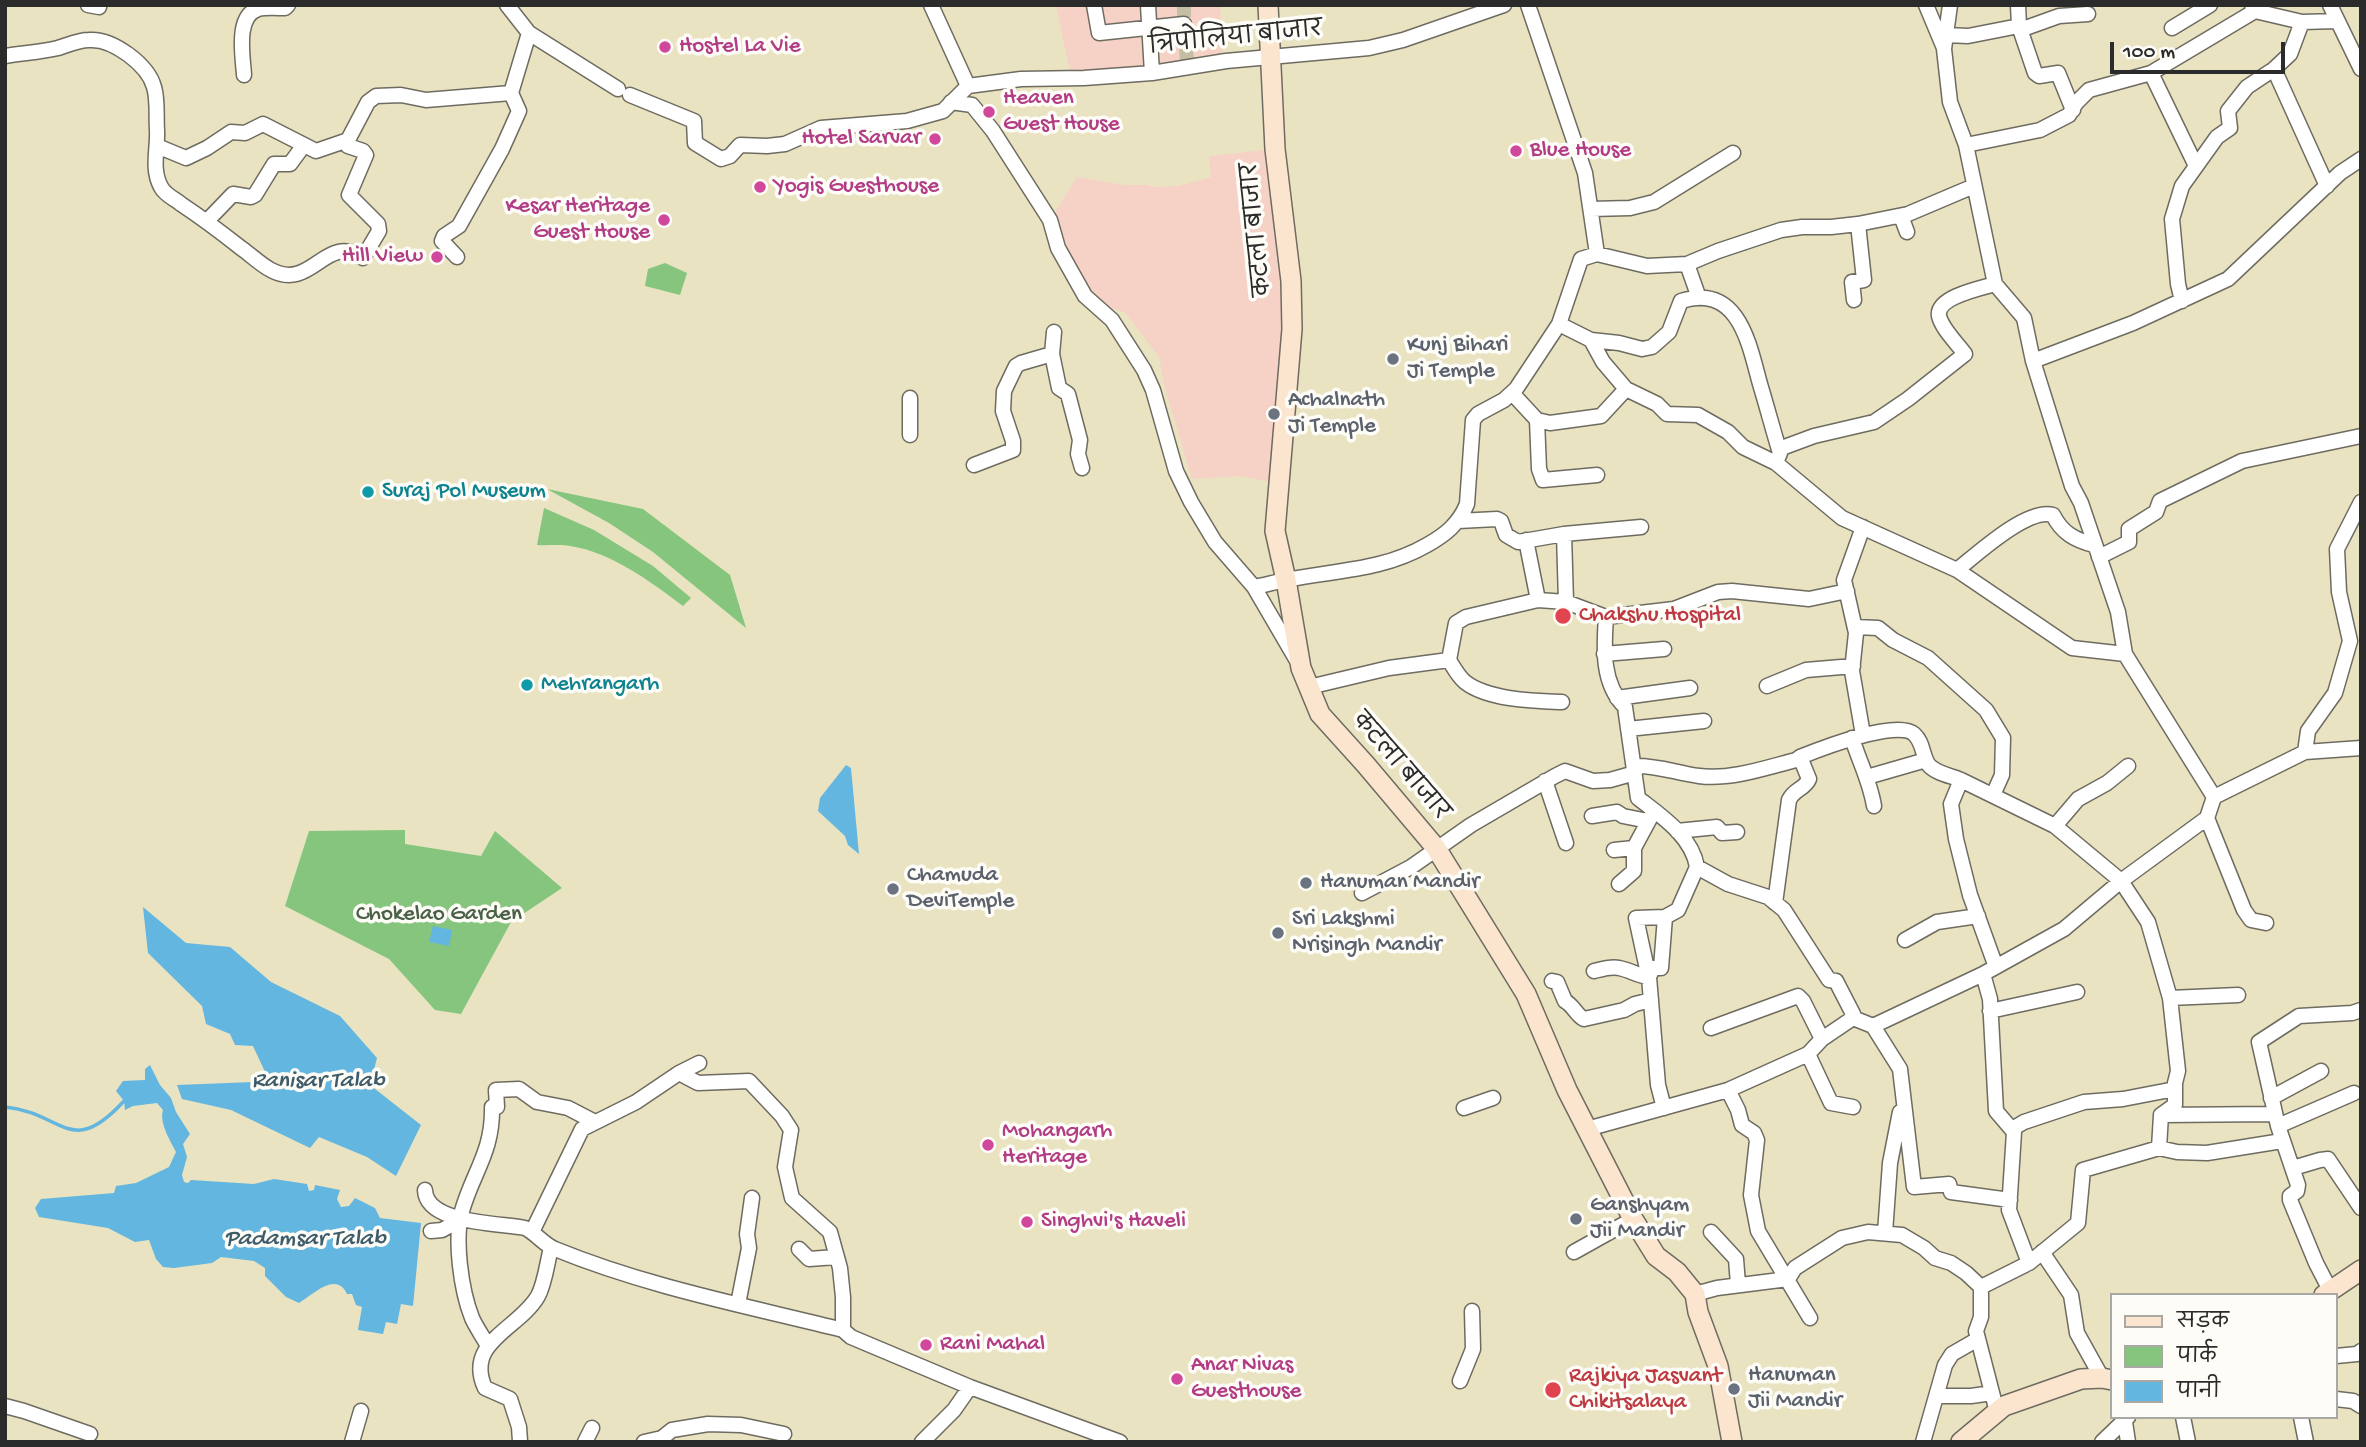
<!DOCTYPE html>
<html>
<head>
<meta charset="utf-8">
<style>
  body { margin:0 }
  #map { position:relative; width:2366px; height:1447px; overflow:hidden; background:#e9e3c2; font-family:"Gochi Hand","Playpen Sans Deva",sans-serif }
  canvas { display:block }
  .frame { position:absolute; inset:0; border:7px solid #2b2b2b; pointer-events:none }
  .legend { position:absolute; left:2110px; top:1293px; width:228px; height:126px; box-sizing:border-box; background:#fdfcf7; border:2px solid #a9a8a5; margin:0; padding:9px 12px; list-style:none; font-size:21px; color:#2b2b2b }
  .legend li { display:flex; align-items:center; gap:14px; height:35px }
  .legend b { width:35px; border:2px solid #a9a8a5 }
  .scale { position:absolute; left:2110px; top:42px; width:175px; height:32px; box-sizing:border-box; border:4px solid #2b2b2b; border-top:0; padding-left:9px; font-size:21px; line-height:24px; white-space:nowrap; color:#2b2b2b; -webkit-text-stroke:5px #fdfcf7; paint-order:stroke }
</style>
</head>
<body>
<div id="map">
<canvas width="2366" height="1447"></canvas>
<div class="frame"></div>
<ul class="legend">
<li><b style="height:9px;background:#fbe5cf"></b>सड़क</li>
<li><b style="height:19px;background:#85c57d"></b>पार्क</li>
<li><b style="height:19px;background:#63b6df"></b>पानी</li>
</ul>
<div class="scale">100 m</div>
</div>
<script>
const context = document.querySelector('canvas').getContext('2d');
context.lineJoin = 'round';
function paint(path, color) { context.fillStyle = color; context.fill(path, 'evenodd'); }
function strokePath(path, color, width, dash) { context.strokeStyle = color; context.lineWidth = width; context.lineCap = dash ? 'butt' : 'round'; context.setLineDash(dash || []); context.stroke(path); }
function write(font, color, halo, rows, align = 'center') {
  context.font = font + ' "Gochi Hand","Playpen Sans Deva",sans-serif'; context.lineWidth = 7; context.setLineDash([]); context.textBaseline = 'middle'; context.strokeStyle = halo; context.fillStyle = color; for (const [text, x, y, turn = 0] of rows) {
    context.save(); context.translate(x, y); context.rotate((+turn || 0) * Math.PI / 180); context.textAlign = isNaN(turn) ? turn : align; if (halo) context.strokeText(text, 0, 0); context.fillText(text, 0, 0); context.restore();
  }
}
const built = new Path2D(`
  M1056,5H1220L1223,58L1071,76Z
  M1275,149L1288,250L1280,484L1240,476L1192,479L1165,388L1159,357L1125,312L1093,304L1050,220L1077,177L1125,185H1146L1153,187L1178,186L1209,178L1211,176L1209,156Z`);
const green = new Path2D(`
  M665,263L687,273L680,295L645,286L648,269Z
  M547,489L643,509L730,575L746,628L653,552L609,523Z
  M544,508L594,530L653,566L691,598L683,606C651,582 611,552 570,546C560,544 547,546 537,545Z
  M405,830V844L481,856L495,831L562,888L511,922L461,1014L435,1010L389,959L285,906L309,831Z`);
const water = new Path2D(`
  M846,765L851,768L859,854L848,845L845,836L818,811L820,798Z
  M143,907L186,943L230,947L271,982L340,1016L377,1058L370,1085L421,1125L396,1176L367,1157L319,1137L310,1148L231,1110L182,1099L177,1085L253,1082L266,1074L253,1046L235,1045L230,1034L206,1024L202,1006L148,953Z
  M433,926L452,930L449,946L429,942Z
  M150,1065L160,1085L171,1098L176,1112L190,1134L183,1144L187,1157L182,1175L184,1182L188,1183L191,1180L254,1184L274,1179L307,1184L309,1191L314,1190L315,1185L340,1190L337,1199L341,1207L349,1206L355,1198L375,1208L380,1218L421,1223L413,1306L401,1304L397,1324L386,1322L383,1334L358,1330L362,1307L356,1305L352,1294H347C336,1271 314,1294 299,1303L286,1297L265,1276V1268L254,1261L221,1257L212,1263L174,1268L163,1267L156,1259L149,1240L135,1242L108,1228L39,1217L35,1208L41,1199L114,1193L116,1186L136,1183L169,1167L176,1152C170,1140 159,1123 163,1110L157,1103L133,1106L125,1110L124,1101L116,1091L123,1081L145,1080V1069Z`);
const stream = new Path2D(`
  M5,1107C63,1112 70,1160 124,1101`);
const streetTunnel = new Path2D(`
  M1184,5V17
  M1184,28L1187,61`);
const street = new Path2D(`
  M88,5L99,7
  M931,5L968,86
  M1094,5L1099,33L1184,24
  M1148,5L1152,73
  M1926,5L1944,48
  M1950,5L1944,49L1950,102L1966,145L1995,284L2024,318L2033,361L2072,486L2081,503L2118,612L2125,654L2214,797
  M2018,5L2019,26L2035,73L2039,76L2058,73L2073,110
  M2252,5L2255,11L2302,22
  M2330,5L2361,69
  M2172,28L2210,5
  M2020,30L2059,16L2088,14
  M529,33L618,89
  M1946,35L1968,36L2019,26
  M5,56C23,53 41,52 58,48C68,45 78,40 89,40C113,38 148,65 154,87C158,100 156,116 157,130C158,149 151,169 161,187C165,195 175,199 181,204C202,218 222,233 241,248C251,255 261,265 271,270C312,292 325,232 363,258L379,231L378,224L349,195L366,155L363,151L348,146V140
  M2274,69L2327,186
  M2151,73L2196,166
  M244,75C243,57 235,16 258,9C266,7 277,8 285,8L288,5
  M630,95L694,121L695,143L721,159L730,156L740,145L767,146L785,144L821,128L907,121L943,111L968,86L1021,79L1084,78L1152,73L1226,61L1369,48L1403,40L1504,5
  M951,102L972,105L993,131L1050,220L1058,248L1085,296L1112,320L1144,370L1153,390L1176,471L1191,502L1215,542L1254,587L1296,659
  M1966,145L2040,130L2069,115L2076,103L2089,90L2151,73L2255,11
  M157,146L186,158L207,148L231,132L245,133L263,124L316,151L348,140L368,102L376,96L401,95L426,100L511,93
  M1591,209L1630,208L1654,202L1733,153
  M1901,216L1907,232
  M207,221L233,194L251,197L255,195L274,164H290L304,145
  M1597,254L1647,266L1687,264L1718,251L1781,230L1802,227H1831L1858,224L1908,214L1974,186
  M457,257L442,241L444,236L459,226L502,149L519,111L511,93L529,33L507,5
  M1687,264L1699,298
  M1854,300L1852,282L1864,280L1858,224
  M2182,301L2178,284L2172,219L2182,186L2217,137L2230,128L2228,111L2247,87L2274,69L2290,54L2302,22L2336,21
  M1559,324L1591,340L1603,362L1626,389L1657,404L1667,414L1698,415L1728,432L1743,447L1776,463L1842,518L1957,570L2072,648L2125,654
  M1054,332L1052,354L1059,388L1068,394L1080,440L1078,454L1082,468
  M1591,340L1619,343L1642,349L1652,347L1669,332L1681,301C1739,283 1749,344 1760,384C1767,407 1773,430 1780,453L1776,463
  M2033,361L2133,323L2228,279L2340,173L2361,159
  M1512,393L1537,420L1550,423L1601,416L1626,389
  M910,398V435
  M1537,420L1539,469L1543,480L1597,475
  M1779,449L1814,436L1874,422L1908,399L1965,354C1957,343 1942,329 1939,316C1936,297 1981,288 1995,284
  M974,465L1013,450V441L1003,411L1004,391L1016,366L1021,363L1052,354
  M1458,521L1497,519L1501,521L1506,535L1518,542L1564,534L1641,527
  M1564,534L1566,602
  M1526,540L1538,600
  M2099,557L2129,542V529L2156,512L2160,501L2242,461L2361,436
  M1957,570C1977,554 2028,507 2053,515C2062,533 2075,540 2094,545
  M1254,587C1265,585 1275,582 1286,580C1335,570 1382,571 1427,545C1445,535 1459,524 1467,504L1473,420L1478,414L1504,400L1516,389L1559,324L1581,259L1597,254L1585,173L1528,5
  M1606,617C1604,647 1601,683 1625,707L1638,798C1661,816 1692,836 1697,867L1728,884L1768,897L1784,910L1829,980L1836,981L1853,1014V1018
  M1855,627L1878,628L1893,640L1928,658L1986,710L2003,738L2002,775L1993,795
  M1604,654L1664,649
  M1449,660C1454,668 1458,676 1465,682C1488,700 1534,701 1562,702
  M1767,686L1806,670L1853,666
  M1309,687L1389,668L1449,660L1456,623L1466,617L1538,600L1566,602L1606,617L1674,609L1718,592L1732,591L1809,599L1847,591
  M1617,698L1690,688
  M1628,729L1704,721
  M1863,735L1852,671L1856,633L1844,580L1863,527
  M1852,738C1859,761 1870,781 1874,806
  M2305,752L2308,731L2335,693L2350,641L2339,592L2337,549L2361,502
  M1634,766C1657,765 1676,773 1699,776C1731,780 1765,768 1796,760L1800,757C1820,749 1897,719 1914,734C1923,742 1922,754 1928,764C1934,773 1952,776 1961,780
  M1867,777L1926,760
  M1545,781L1566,843
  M1592,816L1617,812L1623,816L1648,821
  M2207,818L2244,910L2251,920L2266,923
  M2055,826L2078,799L2107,783L2128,766
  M1677,831L1717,827L1722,833L1737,832
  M1614,850L1634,848
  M1619,884L1634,871V848L1654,811
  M1362,893L1411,867L1471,825L1555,776L1565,771L1593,781L1610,780L1635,773
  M1775,903L1789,800C1794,789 1805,789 1809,779L1800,757
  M1905,940L1937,922L1978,916
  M1996,967L1970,895L1956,839L1951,804L1961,780L2055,826L2121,881L2148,922L2170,998L2178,1071L2175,1083V1105L2161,1115L2159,1148
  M1653,968L1647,969L1636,918L1665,917
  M1594,971C1602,969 1611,966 1619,968C1630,970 1638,976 1649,977
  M1983,974L1990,999L1996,1111L2014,1132L2009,1210L2029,1263L1981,1287V1317L1976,1331L1997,1412
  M1552,981L1557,982L1565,1001C1574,1006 1576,1015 1584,1019L1624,1010L1635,1004L1651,1000
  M2170,998L2238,995
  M1990,1011L2077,992
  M1873,1026L1900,1069L1914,1187L1949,1184L1951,1192L2010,1200
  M1711,1028L1798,996L1803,1001L1822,1039
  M1808,1054L1831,1103L1853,1107
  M679,1073L698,1083L749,1081L782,1116L791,1130L785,1167L792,1198L830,1232L840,1268L843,1297V1330
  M1728,1090L1738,1110L1742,1125L1754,1133L1757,1140L1751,1195L1758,1231L1810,1318
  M2271,1098L2321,1071
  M1464,1108L1493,1098
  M1664,1108L1658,1085L1649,977L1653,968H1661L1665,917L1678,910L1697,867
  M2161,1115L2275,1114
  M2278,1126L2354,1093
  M1587,1129L1728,1090L1808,1054L1822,1039L1853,1018L1873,1026L1983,974L2064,929L2121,881L2207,818L2214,797L2305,752L2361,748
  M2012,1129L2024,1122L2084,1102L2123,1099L2175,1089
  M2293,1168L2320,1160L2328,1159L2361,1208
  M425,1190C426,1224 500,1223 525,1228C536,1233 544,1245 555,1249C648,1287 747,1306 843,1330L851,1337L970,1387L1120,1442
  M431,1231L442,1230L460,1220
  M532,1232L582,1129L636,1102L679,1073L699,1063
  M1711,1232L1736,1259L1738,1284
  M1885,1233L1890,1163L1900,1112
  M799,1249L809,1259L836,1257
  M1574,1252L1633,1219
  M2042,1252L2071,1295L2077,1333L2102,1378
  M2029,1263L2078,1223L2083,1170L2159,1148L2177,1152L2207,1153L2282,1141
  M1788,1279L1795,1268L1842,1238L1868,1232L1902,1235L1924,1248L1935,1258L1951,1263L1966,1273L1981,1287
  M2330,1290L2316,1263L2290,1200V1196L2297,1191L2298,1185L2278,1126L2259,1042L2299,1016L2352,1013L2361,1010
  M1695,1294L1717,1288L1788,1279
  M738,1304L749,1248L747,1234L752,1198
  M488,1346C483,1337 476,1327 472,1318C461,1290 454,1239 462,1211C473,1172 493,1152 492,1107H497L496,1090L519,1089L537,1102L568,1108L595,1122
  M2336,1356L2357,1354L2361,1351
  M1460,1381L1473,1349L1472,1311
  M1937,1396H1971L1992,1393
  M2336,1399L2353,1401L2361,1406
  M5,1406L24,1411L90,1434
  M2183,1417L2188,1442
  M2301,1417L2306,1442
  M2125,1422L2128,1442
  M520,1441L519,1427L510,1399L485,1388C464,1342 519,1329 538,1296C545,1283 547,1263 551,1248
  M352,1442L361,1411
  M585,1442L592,1428
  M644,1442L662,1438L672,1430L708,1424L741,1425L784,1434
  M922,1442L954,1410L970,1387
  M1923,1442L1945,1365L1952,1354L1978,1339
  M2102,1442L2128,1417`);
const secondary = new Path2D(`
  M1268,5L1275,149L1291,281L1292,329L1275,531L1286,580L1301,668L1320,714L1366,765L1436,848L1526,994L1567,1090L1633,1219L1656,1256L1677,1272L1695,1294L1698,1312L1718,1366L1732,1442
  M2324,1295L2361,1270
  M1961,1442L2004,1406L2081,1379L2102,1378L2112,1380`);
const markers = [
  [665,47,7,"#d1479c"],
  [989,112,7,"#d1479c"],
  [935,139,7,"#d1479c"],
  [1516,151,7,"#d1479c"],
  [760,187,7,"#d1479c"],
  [664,220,7,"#d1479c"],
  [437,257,7,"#d1479c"],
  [1393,359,7,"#6b7280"],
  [1274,414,7,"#6b7280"],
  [368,492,7,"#0f9aa8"],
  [1563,616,9,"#e0444e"],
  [527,685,7,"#0f9aa8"],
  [1306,883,7,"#6b7280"],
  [893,889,7,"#6b7280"],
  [1278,933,7,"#6b7280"],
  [988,1145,7,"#d1479c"],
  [1576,1219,7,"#6b7280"],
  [1027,1222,7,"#d1479c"],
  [926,1345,7,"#d1479c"],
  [1177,1379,7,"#d1479c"],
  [1734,1389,7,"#6b7280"],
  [1553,1390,9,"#e0444e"]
];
const streetNames = [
  ["त्रिपोलिया बाजार",1236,40,-6],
  ["कटला बाजार",1259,229,-96],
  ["कटला बाजार",1399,768,49]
];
const hotelNames = [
  ["Hostel La Vie",679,47],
  ["Heaven",1003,99],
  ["Guest House",1003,125],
  ["Hotel Sarvar",921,139,"right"],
  ["Blue House",1530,151],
  ["Yogis Guesthouse",774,187],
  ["Kesar Heritage",650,207,"right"],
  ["Guest House",650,233,"right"],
  ["Hill View",423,257,"right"],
  ["Mohangarh",1002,1132],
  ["Heritage",1002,1158],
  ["Singhvi's Haveli",1041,1222],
  ["Rani Mahal",940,1345],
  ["Anar Nivas",1191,1366],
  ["Guesthouse",1191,1392]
];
const worshipNames = [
  ["Kunj Bihari",1407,346],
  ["Ji Temple",1407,372],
  ["Achalnath",1288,401],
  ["Ji Temple",1288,427],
  ["Chamuda",907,876],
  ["DeviTemple",907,902],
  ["Hanuman Mandir",1320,883],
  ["Sri Lakshmi",1292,920],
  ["Nrisingh Mandir",1292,946],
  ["Ganshyam",1590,1206],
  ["Jii Mandir",1590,1232],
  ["Hanuman",1748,1376],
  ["Jii Mandir",1748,1402]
];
const cultureNames = [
  ["Suraj Pol Museum",382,492],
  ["Mehrangarh",541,685]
];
const healthNames = [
  ["Chakshu Hospital",1579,616],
  ["Rajkiya Jasvant",1569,1377],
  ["Chikitsalaya",1569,1403]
];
const parkNames = [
  ["Chokelao Garden",439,915]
];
const waterNames = [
  ["Ranisar Talab",318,1082],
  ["Padamsar Talab",305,1240]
];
paint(built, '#f6d1c5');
paint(green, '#85c57d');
paint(water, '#63b6df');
strokePath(stream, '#63b6df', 3.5);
strokePath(streetTunnel, '#c3bea4', 14, [14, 7]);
strokePath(street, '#6e6b60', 17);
strokePath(secondary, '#6e6b60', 22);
strokePath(street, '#fff', 14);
strokePath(secondary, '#fbe5cf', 19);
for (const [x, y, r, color] of markers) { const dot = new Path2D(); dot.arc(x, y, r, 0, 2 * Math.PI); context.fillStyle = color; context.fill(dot); strokePath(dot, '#fdfcf7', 2.5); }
write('23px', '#2b2b2b', '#fdfcf7', streetNames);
write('23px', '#b23c85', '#fdfcf7', hotelNames, 'left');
write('23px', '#5b616d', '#fdfcf7', worshipNames, 'left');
write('23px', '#0d838f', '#fdfcf7', cultureNames, 'left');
write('23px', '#be3a42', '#fdfcf7', healthNames, 'left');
write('23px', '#4a6148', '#fdfcf7', parkNames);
write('italic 24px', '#3f5c6a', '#fdfcf7', waterNames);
</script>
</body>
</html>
